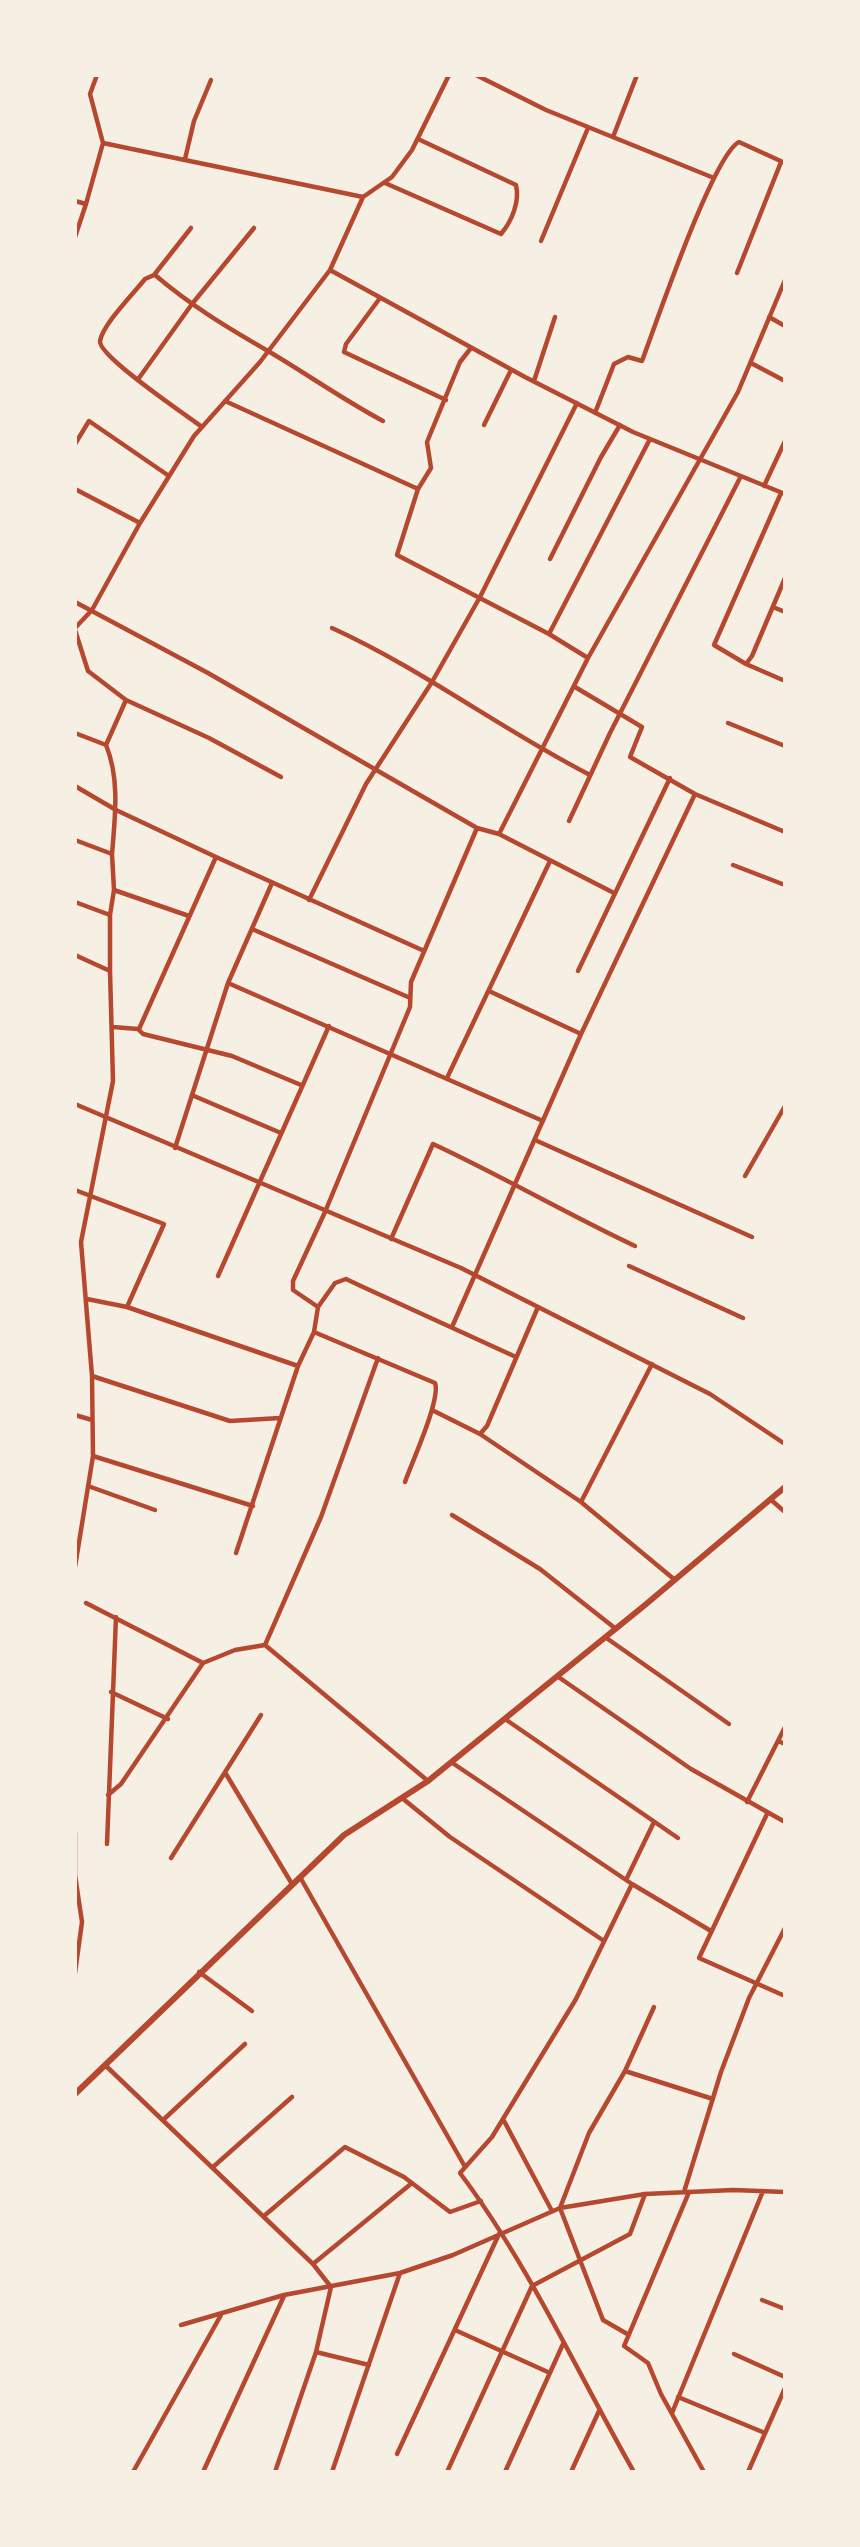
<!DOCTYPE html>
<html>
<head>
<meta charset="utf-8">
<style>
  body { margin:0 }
  #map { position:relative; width:860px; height:2547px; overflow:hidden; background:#f6efe4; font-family:"DM Sans",sans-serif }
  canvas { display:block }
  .frame { position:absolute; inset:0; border:77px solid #f6efe4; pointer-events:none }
</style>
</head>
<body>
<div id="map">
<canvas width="860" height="2547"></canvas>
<div class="frame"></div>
</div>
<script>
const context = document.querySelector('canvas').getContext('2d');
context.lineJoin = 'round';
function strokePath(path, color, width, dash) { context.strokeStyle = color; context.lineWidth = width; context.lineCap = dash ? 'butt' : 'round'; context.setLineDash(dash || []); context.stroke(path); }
const minor = new Path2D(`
  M97,75L90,94L103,143
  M476,75L546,110L714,178
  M613,137L637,75
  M185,159L194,121L211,80
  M385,183L501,234C512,221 520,201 516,185L418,139
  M75,201L86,204L103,143L363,197
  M191,228L154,275L145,279C134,293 103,324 100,341C98,356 186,415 202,427
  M75,237L86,204
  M541,241L588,128
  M330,270L525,377L633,432L785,494
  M737,273L781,162
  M155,275C190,305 228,328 268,351C307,374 342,399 383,421
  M380,298L346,344L344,352L446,400
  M769,317L785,326
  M471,348L460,362L427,442L431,468L418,489L397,555L549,634L588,658
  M751,363L785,381
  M139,378L192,304L254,228
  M534,381L555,317
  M225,401L418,489
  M595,413L614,364L628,357L642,361C656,324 713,155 739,142L785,163
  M484,425L511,370
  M75,444L89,421L169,476
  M764,486L785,441
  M75,489L140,523
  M781,493L714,645L746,664L785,681
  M550,559L601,457L620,425
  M75,602L208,673L477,828L499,834L614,893
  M773,607L785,612
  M75,628L92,610L140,523L194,436L260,362L330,270L363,197L392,177L412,150L449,75
  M332,628C422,669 502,730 590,775
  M75,630L88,671L126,700L209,738L281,777
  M549,634L650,439
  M746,664L752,656L785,578
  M575,687L642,727L630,757L695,794L785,832
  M728,723L785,746
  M75,733L106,745
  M75,786L116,810L216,857L422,950
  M569,821L610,733L741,476
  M499,834L588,658L738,392L785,280
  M75,840L112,854C115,817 120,779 106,745L126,700
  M733,865L785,885
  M114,890L189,916
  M309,900L366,784L432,682L480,597L577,403
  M75,902L110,915
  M252,929L408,997
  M75,955L110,971
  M578,971L670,778
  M228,983L543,1121
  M489,991L581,1034
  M113,1027L138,1029L143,1034L232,1056L301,1085
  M139,1029L216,857
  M447,1078L550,861
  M194,1096L281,1133
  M75,1104L461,1268L710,1394L785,1444
  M535,1140L752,1237
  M175,1148L228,983L272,883
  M745,1176L785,1106
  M75,1190L164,1224L127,1307
  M391,1239L433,1144C502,1176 567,1214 635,1246
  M629,1266L743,1318
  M218,1276L329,1026
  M87,1299L127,1307L298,1366
  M318,1307L293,1290V1281L325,1212L410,1007L411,982L477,828
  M452,1327L581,1034L695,794
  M314,1332L435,1383C441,1399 412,1462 405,1482
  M92,1376L230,1421L280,1418
  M432,1410L480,1434L581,1502L675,1580
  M75,1415L92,1420
  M480,1434L487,1426L538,1307
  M93,1456L253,1506
  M88,1486L155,1510
  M770,1499L785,1512
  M581,1502L652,1364
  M452,1515L540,1569L616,1629
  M236,1553L298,1366L314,1332L318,1307L335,1283L346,1279L363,1287L516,1357
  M75,1567L93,1456L92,1376L81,1242L113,1081L110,971V915L114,890L112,854
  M86,1603L203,1663
  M605,1637L729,1724
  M265,1645L428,1781
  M557,1676L691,1769L785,1822
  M111,1692L168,1719
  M505,1719L678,1838
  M778,1741L785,1744
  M451,1762L632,1884L711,1931
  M226,1774L292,1884
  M108,1795L121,1784L203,1663L235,1650L265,1645L321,1517L378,1358
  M402,1798L450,1837L604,1941
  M747,1802L785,1727
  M767,1814L699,1958L785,1996
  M75,1833V1875L82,1922L75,1973
  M107,1844L116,1617
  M171,1858L261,1715
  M300,1877L464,2165
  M626,1880L654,1822
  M632,1884L576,1999L492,2137L460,2173C529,2265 577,2372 634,2472
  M199,1972L252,2011
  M105,2065L313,2264L331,2287
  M625,2071L713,2099
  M503,2119L552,2211
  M163,2120L245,2044
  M213,2167L292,2097
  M684,2192L721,2072L749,1998L785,1928
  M689,2192L624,2346L648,2363L661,2394L704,2472
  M264,2216L345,2147L404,2177L450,2212L481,2201
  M313,2264L412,2183
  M762,2300L785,2309
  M181,2325L284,2295L400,2273L453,2255L560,2208L645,2194L733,2190L785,2192
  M455,2330L550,2373
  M629,2335L603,2320L560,2208L589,2133L625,2071L654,2007
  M316,2352L369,2365
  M734,2354L785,2377
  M678,2397L765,2433
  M672,2413L763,2191
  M397,2454L499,2234
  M133,2472L221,2315
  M203,2472L284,2296
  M275,2472L316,2352L331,2287
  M332,2472L400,2273
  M447,2472L532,2286L630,2234L645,2194
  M505,2472L563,2344
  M571,2472L599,2411
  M748,2472L785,2388`);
const tertiary = new Path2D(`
  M75,2094L344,1835L428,1781L645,1605L785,1487`);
strokePath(minor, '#b5482f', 4.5);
strokePath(tertiary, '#b5482f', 6);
</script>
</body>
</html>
